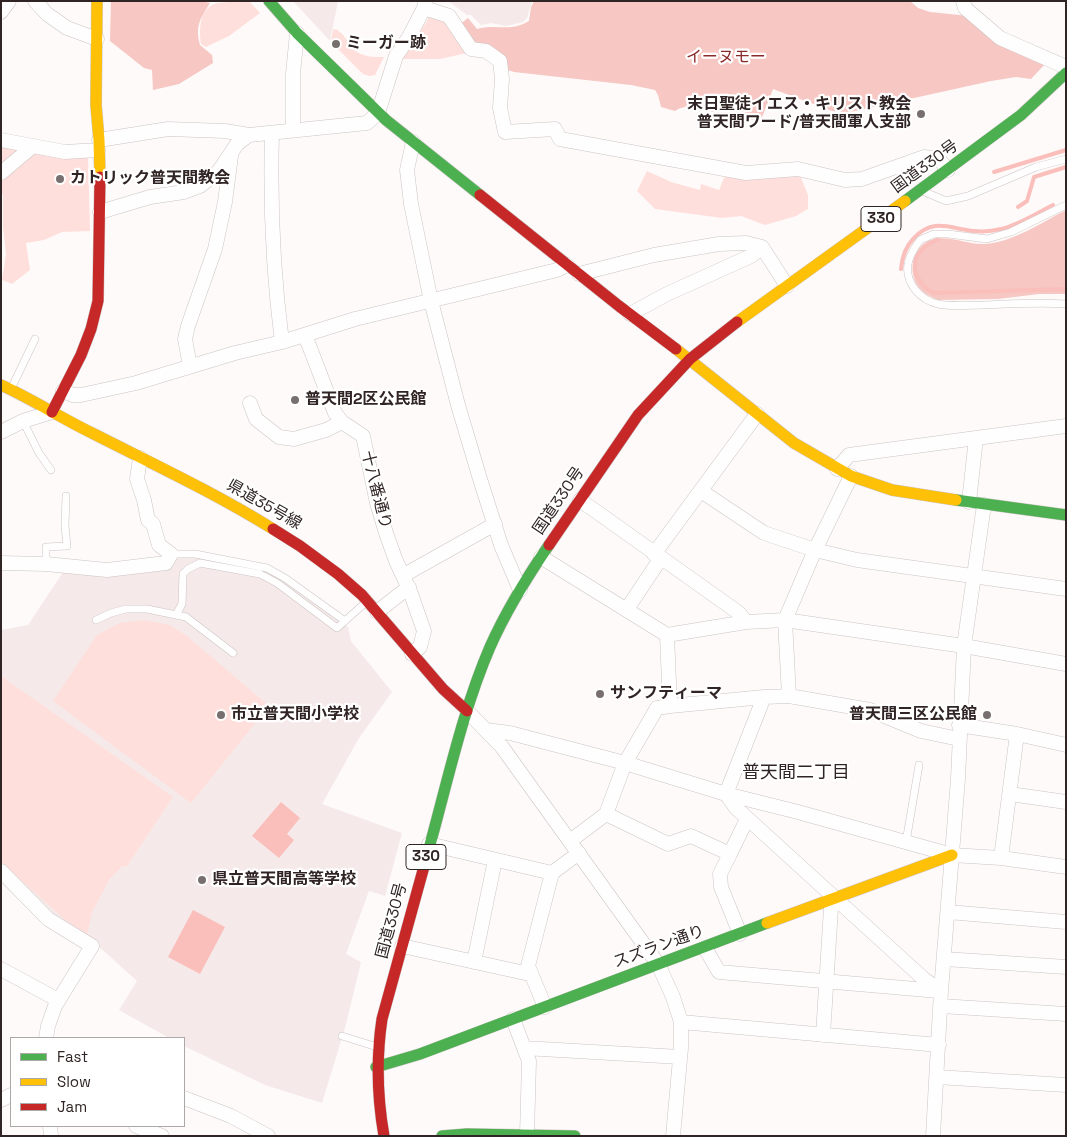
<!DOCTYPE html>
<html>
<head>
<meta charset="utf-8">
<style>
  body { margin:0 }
  #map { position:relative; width:1067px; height:1137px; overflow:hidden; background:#fefaf9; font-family:"Space Grotesk",sans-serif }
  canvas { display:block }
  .frame { position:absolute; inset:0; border:2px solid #302524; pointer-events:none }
  .legend { position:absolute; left:10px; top:1037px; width:175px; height:90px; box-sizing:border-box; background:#fff; border:1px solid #aca8a7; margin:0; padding:6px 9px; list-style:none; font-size:15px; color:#302524 }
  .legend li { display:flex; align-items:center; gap:10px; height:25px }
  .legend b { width:25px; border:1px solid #aca8a7 }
</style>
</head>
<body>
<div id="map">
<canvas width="1067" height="1137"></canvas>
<div class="frame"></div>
<ul class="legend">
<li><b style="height:6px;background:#4caf50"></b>Fast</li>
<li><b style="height:6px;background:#ffc107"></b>Slow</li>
<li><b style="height:6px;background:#c62828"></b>Jam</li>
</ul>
</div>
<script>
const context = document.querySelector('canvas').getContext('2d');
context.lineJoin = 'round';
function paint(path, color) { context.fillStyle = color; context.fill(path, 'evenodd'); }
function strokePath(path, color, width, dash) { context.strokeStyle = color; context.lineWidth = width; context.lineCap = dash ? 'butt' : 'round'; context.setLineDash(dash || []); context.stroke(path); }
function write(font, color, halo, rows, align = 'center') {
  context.font = font + ' "Space Grotesk","Noto Sans JP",sans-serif'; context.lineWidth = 4.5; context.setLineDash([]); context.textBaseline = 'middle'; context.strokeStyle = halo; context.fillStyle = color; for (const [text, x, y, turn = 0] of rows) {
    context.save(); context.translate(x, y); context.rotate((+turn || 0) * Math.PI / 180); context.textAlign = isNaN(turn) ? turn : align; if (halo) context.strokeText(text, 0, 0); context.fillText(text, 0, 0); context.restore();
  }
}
const built = new Path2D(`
  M293,1H338L330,41Z
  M448,1H532L527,18L523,22L506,26L491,23L481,25L471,15H467Z
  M176,557H196L267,570L348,627L351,641L392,692L359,738L322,804L402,833L385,896L369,891L346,954L361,962L345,1028L322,1103L265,1085L184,1046V1038H169L119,1010L137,981L97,945L45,911L1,868V630L28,625L63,572Z`);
const green = new Path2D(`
  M234,1H249L260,13L229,36L206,47L201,44C199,31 199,10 214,4C219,2 228,3 234,1Z
  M429,15L442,17L467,53L440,59H402L427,21Z
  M335,29C345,33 347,43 354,50C362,57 374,57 384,57L375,75L369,76L363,74L331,42L333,30Z
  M1,144L88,155L90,231L62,232L44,240L26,243L30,270L12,284L2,280L6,254L3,227V195L1,192Z
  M647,171L671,182L700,190L701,184L719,190L724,178L730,174L799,173L808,195V209L796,216L765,225L741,216L722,218L655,209L637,191Z
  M144,620L170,625L187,636L269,706L191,803L53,701L97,635L120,623Z
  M1,676L173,797L127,866H122L109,880L92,912L87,935L63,918L1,862Z`);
const forest = new Path2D(`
  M111,1H200L210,3C200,19 195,26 200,45L212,55L213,63L179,84L153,90L152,70L144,68L110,41Z
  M534,1H910L918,8L930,12L969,16L1048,61L1031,79L1016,77L991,81L846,113L832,111L773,89L761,120C752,120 742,120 733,119C714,115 694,99 675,111L661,107L658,95L655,90L631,85L514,72L505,69L474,47L459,25L468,18L477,29C497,23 509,33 529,21L531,7Z
  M1066,210V294H1039L998,299L938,300C931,297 924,294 919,288C907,273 912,246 931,240C949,234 967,245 985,244C1013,242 1041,223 1066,210Z`);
const water = new Path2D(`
  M281,802L300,818L287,834L294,840L279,858L252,836Z
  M193,910L225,927L200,974L168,957Z`);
const stream = new Path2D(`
  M994,172L1066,150
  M1018,207L1027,201L1034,177L1066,167
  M938,239C932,242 926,245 922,250C907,265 918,285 934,293L1066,289
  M901,269C902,257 905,247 914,238C934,217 950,229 974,231C983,232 993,231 1001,229C1019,225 1037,213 1053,205`);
const lane = new Path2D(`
  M925,192L946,201L968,196L1036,167L1066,159
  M1066,205L1011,232L987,239L948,234H934L920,240C915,247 909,256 908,264C905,283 920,300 938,304C952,307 970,305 984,305C1011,304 1039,302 1066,304
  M11,389L35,339
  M23,421L39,453L51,470
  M171,554H195L267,568L285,578L345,621
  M46,564V547L67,546L65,526L66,496
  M176,615L182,604L183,574L188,569L200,563L260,574L277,583L337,628L365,603
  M96,620L111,613L126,609H147L186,617L233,653
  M906,842L919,765
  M342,1036L374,1046`);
const street = new Path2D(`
  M35,1L47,14L67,28L97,39
  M963,1L965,8L1000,38L1066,67
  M424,8L449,16L471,49L486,51L500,61L502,79L500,108L505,132L555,129L560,139L746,173L798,169L845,180L862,179L924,157L939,159L948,170
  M1,12L9,1
  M293,130V74L297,33
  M272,133C270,203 273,273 282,342
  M1,140L65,152L98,150
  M99,140L168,129L225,131L249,135
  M413,142L407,170L411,204L431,301L458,405L480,479L501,545L520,590
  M1,173L33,146
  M100,212L150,197L184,192L200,186L219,171L237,144L249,135L367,123L378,113L396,56L409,37L424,8L425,1
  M579,274L654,255L719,244L746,243L762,247L787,286
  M630,314L667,294L751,256L762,247
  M305,335L335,413L342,422L363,436L377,503L386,533L396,561L410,591L424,631L420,647L412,654
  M190,366L185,339L188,326L215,249L225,202L231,156
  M63,391L73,395H81L136,383L235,353L282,342L355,319L557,270L567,265
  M250,403L256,419L279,437L294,439L326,430L342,422
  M1,432L23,421L52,412
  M837,469L849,455L1066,426
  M701,491L764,533L815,550L857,560L1066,589
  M580,500L739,613L746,622
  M969,502L976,438
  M654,554L757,414
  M541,557L667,635L746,622L785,620L964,646L1066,664
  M1,563L46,564L107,570L166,563L171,554L159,545L153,524L148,520L144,500L137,479L140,458
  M404,575L495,524
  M627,609L661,558
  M377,612L409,587
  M667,635L670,706
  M789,696L785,620L815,550L851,476
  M467,711L502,747L658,964L673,997L681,1022V1048L673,1136
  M959,725L1017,734L1066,745
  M486,730L510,733L625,763L726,794L798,812L952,855L1001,858L1066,867
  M726,794L764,697L789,696L870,710L921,731L959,739
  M726,794L736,808L925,980L941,991
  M1010,794L1066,802
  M606,814L668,844L691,836L730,854L747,819
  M570,841L606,814L625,763L657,708L670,706L764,697
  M429,844L552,873L579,853
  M730,854L720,874L721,887L740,934
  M1001,858L1017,734
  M1,871L48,919L92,946L55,1006L48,1026L46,1038
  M948,912L1066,922
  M402,946L525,973L530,972
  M705,948L719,972L939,991
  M944,959L1066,967
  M474,962L495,860
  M1,969L58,1000
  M941,1006L1066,1014
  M545,1007L528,966L552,873
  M513,1019L524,1048L680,1057
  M681,1022L939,1045
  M823,1035L831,908L833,898
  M524,1048L529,1061L527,1135
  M937,1077L1066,1085
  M184,1098L231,1116L268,1136
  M1,1100L11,1095
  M50,1126L51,1136
  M136,1126L162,1136
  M933,1136L941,991L958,779L964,646L984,505`);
const fast = new Path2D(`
  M269,1L297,33L386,120L480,195
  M905,201L1021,115L1066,73
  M956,500L1066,515
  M428,852C447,784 462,712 490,647C506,611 527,577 549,545
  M376,1067L420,1054L767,923
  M442,1136L467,1134L575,1136`);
const slow = new Path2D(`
  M97,1L96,105L99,140L100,177
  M737,322L905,201
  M676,349L794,443L851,476L892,490L956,500
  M1,385C32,399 61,418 92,433C153,464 215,493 273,529
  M767,923L952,855`);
const jam = new Path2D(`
  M480,195L619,306L676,349
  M52,412L81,355L91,329L98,301L100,177
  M273,529L300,546L338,574L362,595L443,689L467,711
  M549,545L638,415L690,359L737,322
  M384,1136C377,1096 376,1059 382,1019L428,852`);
const markers = [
  [336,44,5,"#78706f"],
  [921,114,5,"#78706f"],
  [60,179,5,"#78706f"],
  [295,400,5,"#78706f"],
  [600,694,5,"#78706f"],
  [221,715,5,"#78706f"],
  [987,715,5,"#78706f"],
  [202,880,5,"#78706f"]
];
const shields = [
  [881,219,40],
  [426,857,40]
];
const shieldNames = [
  ["330",881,219],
  ["330",426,857]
];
const poiNames = [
  ["ミーガー跡",346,44],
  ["末日聖徒イエス・キリスト教会",911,105,"right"],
  ["普天間ワード/普天間軍人支部",911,123,"right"],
  ["カトリック普天間教会",70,179],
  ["普天間2区公民館",305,400],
  ["サンフティーマ",610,694],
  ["市立普天間小学校",231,715],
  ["普天間三区公民館",977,715,"right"],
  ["県立普天間高等学校",212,880]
];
const parkNames = [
  ["イーヌモー",726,58]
];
const streetNames = [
  ["国道330号",925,167,-36],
  ["十八番通り",376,490,76],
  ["国道330号",559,501,-56],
  ["県道35号線",264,505,30],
  ["国道330号",392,921,-75],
  ["スズラン通り",659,947,-20]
];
const neighbourhoodNames = [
  ["普天間二丁目",796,773]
];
paint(built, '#f5eae9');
paint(green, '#ffdfdc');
paint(forest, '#f6c7c3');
paint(water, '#fabfbb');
strokePath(stream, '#fabfbb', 4);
strokePath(lane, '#cbc4c3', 8);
strokePath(street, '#cbc4c3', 15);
strokePath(fast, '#cbc4c3', 12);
strokePath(slow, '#cbc4c3', 12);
strokePath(jam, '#cbc4c3', 12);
strokePath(lane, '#fffefe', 7);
strokePath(street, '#fffefe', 14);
strokePath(fast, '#4caf50', 11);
strokePath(slow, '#ffc107', 11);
strokePath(jam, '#c62828', 11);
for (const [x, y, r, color] of markers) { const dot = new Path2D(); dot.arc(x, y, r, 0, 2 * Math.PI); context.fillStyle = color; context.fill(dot); strokePath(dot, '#fff', 2); }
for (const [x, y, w] of shields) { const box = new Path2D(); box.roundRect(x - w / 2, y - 12.5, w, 25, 4); context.fillStyle = '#fff'; context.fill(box); strokePath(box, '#302524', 1); }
write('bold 15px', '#302524', null, shieldNames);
write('bold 16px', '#302524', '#fff', poiNames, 'left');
write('16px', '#8a2c2b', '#fff', parkNames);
write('16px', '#302524', '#fff', streetNames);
write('18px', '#302524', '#fff', neighbourhoodNames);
</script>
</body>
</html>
